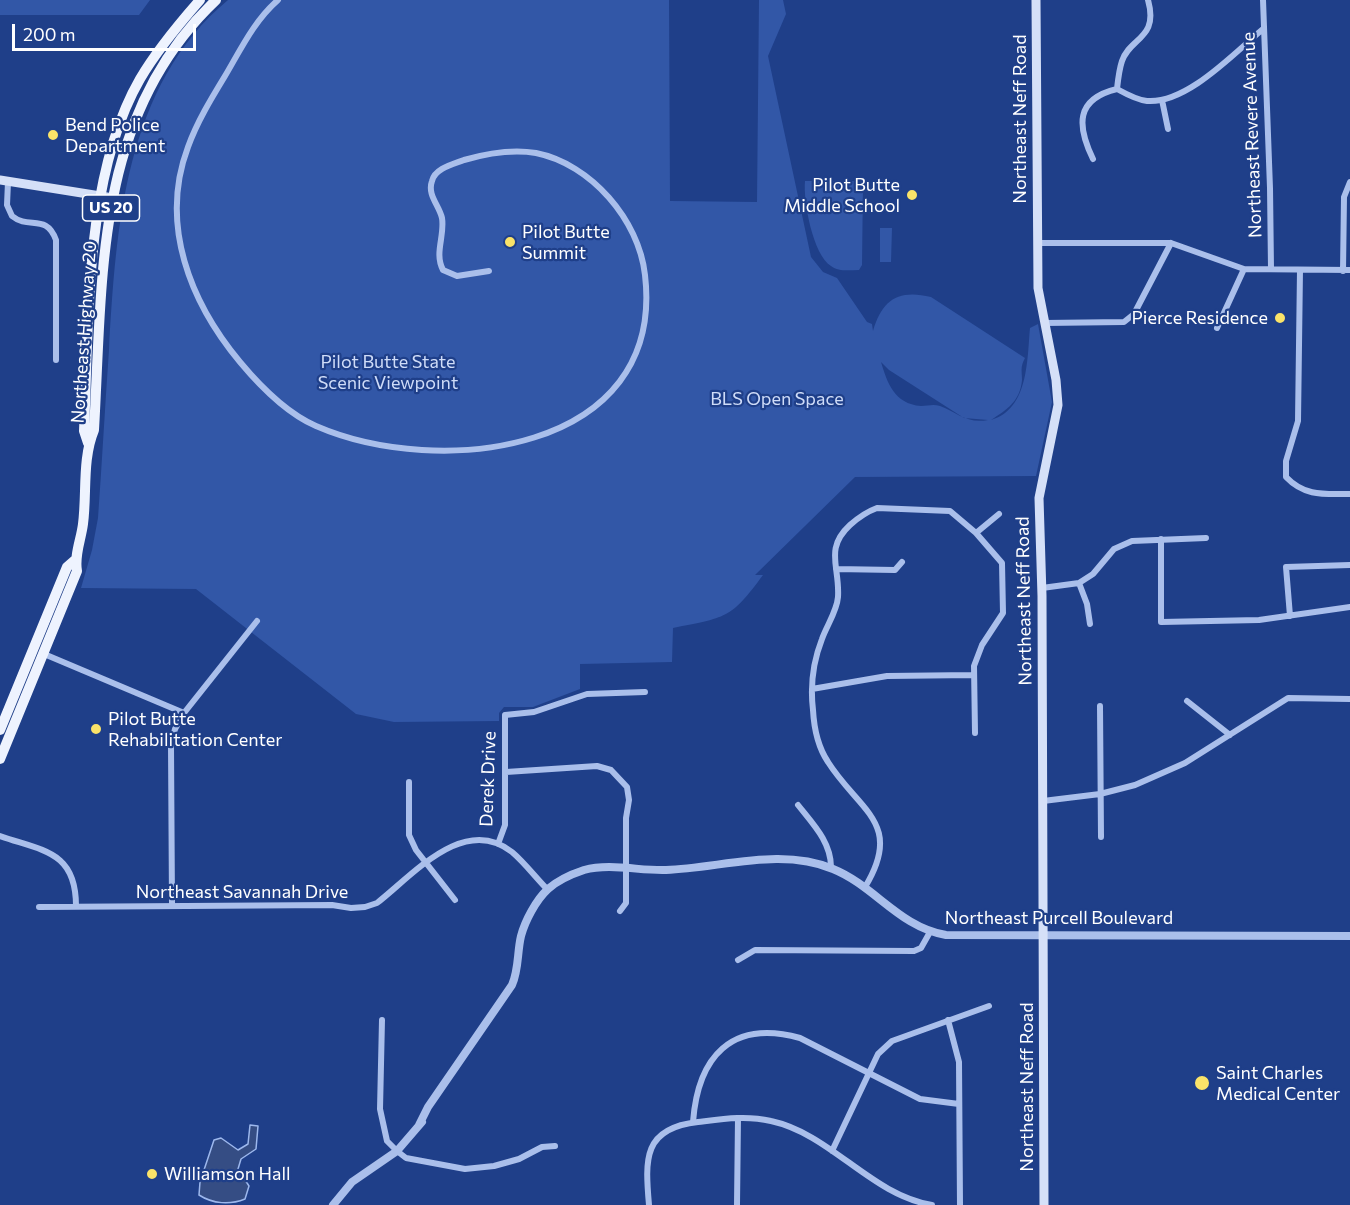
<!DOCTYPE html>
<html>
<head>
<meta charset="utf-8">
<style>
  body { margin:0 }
  #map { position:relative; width:1350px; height:1205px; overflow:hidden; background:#1f3f89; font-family:Commissioner,sans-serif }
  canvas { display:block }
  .scale { position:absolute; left:12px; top:24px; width:184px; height:27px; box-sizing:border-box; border:3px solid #fff; border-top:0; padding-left:8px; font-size:18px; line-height:21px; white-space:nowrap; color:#fff; -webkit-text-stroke:4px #1f3f89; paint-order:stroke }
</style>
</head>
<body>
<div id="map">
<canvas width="1350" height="1205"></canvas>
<div class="scale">200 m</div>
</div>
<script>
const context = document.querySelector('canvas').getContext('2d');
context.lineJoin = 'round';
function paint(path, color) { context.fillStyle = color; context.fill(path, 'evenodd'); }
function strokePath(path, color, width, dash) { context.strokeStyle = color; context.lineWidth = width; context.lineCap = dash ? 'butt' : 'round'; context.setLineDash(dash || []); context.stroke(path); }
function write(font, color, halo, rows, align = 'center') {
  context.font = font + ' Commissioner,sans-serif'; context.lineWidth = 4.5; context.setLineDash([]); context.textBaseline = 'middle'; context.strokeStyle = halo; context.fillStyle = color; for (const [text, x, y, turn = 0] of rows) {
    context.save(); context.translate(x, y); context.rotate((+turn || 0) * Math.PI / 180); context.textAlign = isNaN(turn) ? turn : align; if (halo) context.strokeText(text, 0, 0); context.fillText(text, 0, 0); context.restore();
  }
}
const green = new Path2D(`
  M0,0H150L139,15H0Z
  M228,0H669L670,201L757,202L759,0H783L786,14L768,56L811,257L823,272L837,278L867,322L872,324L873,331C882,300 898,289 931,297L1025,358C1020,367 1022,371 1022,380C1020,402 1006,410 991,420C1029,409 1027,359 1030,328L1038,324L1052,402L1036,476L855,477L755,575H763C730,620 726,617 673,628L672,662L580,664V689L533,707H504L499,713V721L394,722L356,714L196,589L81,588L92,550L98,518C102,462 105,406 109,350C116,227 125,85 228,0ZM881,362L889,370L964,418L988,420C967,424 958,413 940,406C933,404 928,406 921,406C894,404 887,382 881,362Z
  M805,181H860L863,184L862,265L859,270C849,270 839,272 831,266C813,255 803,201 805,181Z
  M880,228H892L891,262H880Z`);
const water = new Path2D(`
  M250,1125L258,1126L256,1149L241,1159L238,1169L249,1186L245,1199C230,1205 213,1204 199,1195L200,1182L214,1140L221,1138L238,1150L248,1144Z`);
const minor = new Path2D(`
  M278,0C254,21 241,49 225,76C211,99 197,122 188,147C159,224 190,302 240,362C260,386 286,413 316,426C438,479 666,454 645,275C639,220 591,164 536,153C512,149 488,153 464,160C454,164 435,168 432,181C427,195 439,205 442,218C445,236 434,253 443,270L457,276L489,271
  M1263,0L1270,188L1271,269
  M1117,89C1118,80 1119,70 1122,61C1130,37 1159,39 1148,0
  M1162,100L1168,129
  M1093,159C1077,126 1075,99 1117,89C1126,94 1137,100 1147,101C1187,104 1234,53 1263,29
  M8,182L7,205L12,216C29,230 46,213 56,240V360
  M1037,243H1171L1244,269L1350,270
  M1300,270L1298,421L1286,461V477C1305,497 1325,494 1350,494
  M1343,271L1344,197L1350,182
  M1044,323L1124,322L1134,314L1171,243
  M1217,328L1244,269
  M976,533L999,514
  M1161,539V622L1259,620L1350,607
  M836,569L895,570L902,562
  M1079,583L1087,604L1090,624
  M1042,588L1079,583L1093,574L1114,549L1132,541L1206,538
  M1290,616L1286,567L1350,565
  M44,654L184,713
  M812,689L887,676L973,675
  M1187,701L1230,735
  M1100,706L1101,837
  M506,772L597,766L611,770L627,787L629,800L626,818V903L620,911
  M409,782V835L416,850L455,900
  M1043,801L1100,794L1135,785L1185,763L1288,698L1350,699
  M798,805C813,824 831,842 831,867
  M0,836C43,851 76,851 76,906
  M498,844L505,825V715L534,712L587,694L645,692
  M865,887C904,823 859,811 828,762C818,747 814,728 813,710C810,685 813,662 822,639C827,625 837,611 838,597C840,567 824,549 850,525C859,517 866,512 877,508L950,511L976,533L1002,563L1003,613L982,645L974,666L975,733
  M172,906L171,746L175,729L184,713L257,621
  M39,907L332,905L351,908L365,907L377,903C413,875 464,814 512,852C525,863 536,878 548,890
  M738,960L755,950L914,951L921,948L930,932
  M382,1020L380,1109L387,1141L397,1151L406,1158L465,1169L494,1166L519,1159L542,1147L555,1146
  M948,1020L959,1062L960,1205
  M693,1122C698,1057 731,1019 800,1038L920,1099L959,1104
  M832,1151L878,1054L892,1041L989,1006
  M649,1205C645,1159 643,1128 698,1122C722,1119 746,1115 771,1121C831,1134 871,1195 932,1205
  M737,1205L738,1118`);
const tertiary = new Path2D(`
  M419,1125L428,1107L512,985C519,969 517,953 521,936C525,921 536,900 548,889C557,881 572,874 584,870C610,863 640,871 666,870C721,868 781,847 833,869C875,886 899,927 946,935L1350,936
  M333,1205L352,1182L397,1151L422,1122`);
const secondary = new Path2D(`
  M1036,0L1038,288L1056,380L1058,405L1039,498L1042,596L1044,1205
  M0,180L113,198`);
const primary = new Path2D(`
  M88,443L84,431C89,322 84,176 140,79C157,50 178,25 200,0
  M0,730L67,567L75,560
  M0,759L77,571C74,555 81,540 83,524C87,493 82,459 94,430C103,275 94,115 216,0`);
const markers = [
  [53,135,6,"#fae369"],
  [912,195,6,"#fae369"],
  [510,242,6,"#fae369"],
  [1280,318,6,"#fae369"],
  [96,729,6,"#fae369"],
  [1202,1083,8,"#fae369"],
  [152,1174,6,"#fae369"]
];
const shields = [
  [111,208,57]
];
const shieldNames = [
  ["US 20",111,208]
];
const streetNames = [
  ["Northeast Neff Road",1020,119,-90],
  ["Northeast Revere Avenue",1252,135,-92],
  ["Northeast Highway 20",84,332,-86],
  ["Northeast Neff Road",1024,601,-91],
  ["Derek Drive",488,779,-88],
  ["Northeast Savannah Drive",242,892],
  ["Northeast Purcell Boulevard",1059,918],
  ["Northeast Neff Road",1027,1087,-90]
];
const poiNames = [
  ["Bend Police",65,125],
  ["Department",65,146],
  ["Pilot Butte",900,185,"right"],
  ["Middle School",900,206,"right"],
  ["Pilot Butte",522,232],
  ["Summit",522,253],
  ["Pierce Residence",1268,318,"right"],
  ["Pilot Butte",108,719],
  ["Rehabilitation Center",108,740],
  ["Saint Charles",1216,1073],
  ["Medical Center",1216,1094],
  ["Williamson Hall",164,1174]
];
const parkNames = [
  ["Pilot Butte State",388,362],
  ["Scenic Viewpoint",388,383],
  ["BLS Open Space",777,399]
];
paint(green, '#3257a7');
paint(water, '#354d84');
strokePath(water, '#9db8ed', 1.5);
strokePath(minor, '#aabfeb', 6);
strokePath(tertiary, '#aabfeb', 8);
strokePath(secondary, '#d5e0f8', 9);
strokePath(primary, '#eef3fe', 10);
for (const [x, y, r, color] of markers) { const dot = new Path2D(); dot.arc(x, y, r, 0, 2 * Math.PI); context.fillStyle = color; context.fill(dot); strokePath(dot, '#1f3f89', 2); }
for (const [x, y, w] of shields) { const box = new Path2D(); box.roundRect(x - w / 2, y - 13, w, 26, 4.5); context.fillStyle = '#1f3f89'; context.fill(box); strokePath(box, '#fff', 1.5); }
write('bold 16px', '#fff', null, shieldNames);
write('18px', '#fff', '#1f3f89', streetNames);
write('18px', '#fff', '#1f3f89', poiNames, 'left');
write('18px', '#cfdcf8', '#1f3f89', parkNames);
</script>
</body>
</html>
